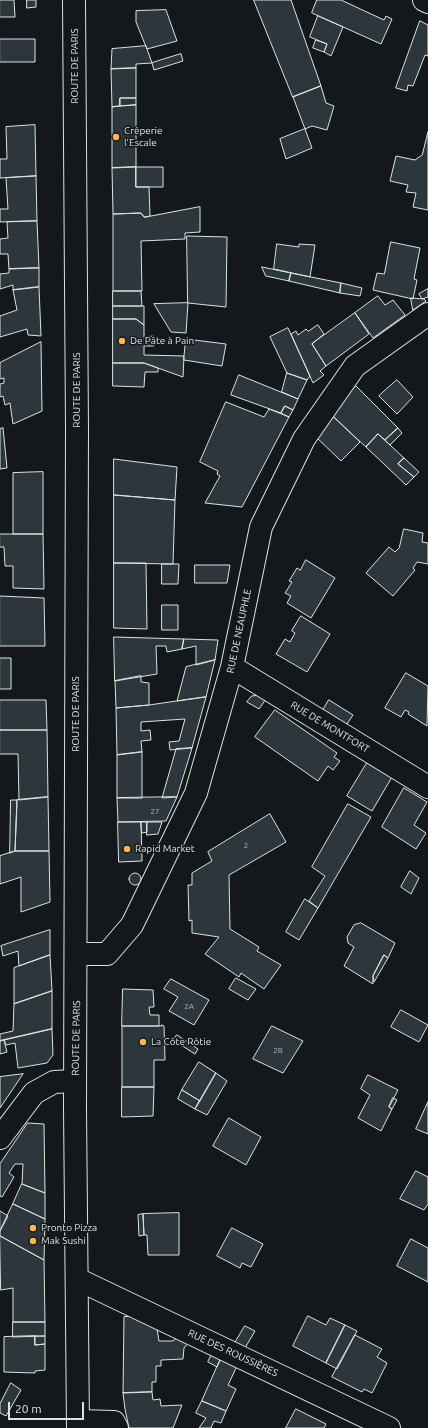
<!DOCTYPE html>
<html>
<head>
<meta charset="utf-8">
<style>
  body { margin:0 }
  #map { position:relative; width:428px; height:1428px; overflow:hidden; background:#14181c; font-family:Ubuntu,sans-serif }
  canvas { display:block }
  .scale { position:absolute; left:8px; top:1402px; width:76px; height:18px; box-sizing:border-box; border:2px solid #d8e6dc; border-top:0; padding-left:5px; font-size:12px; line-height:14px; white-space:nowrap; color:#d8e6dc; -webkit-text-stroke:3px #14181c; paint-order:stroke }
</style>
</head>
<body>
<div id="map">
<canvas width="428" height="1428"></canvas>
<div class="scale">20 m</div>
</div>
<script>
const context = document.querySelector('canvas').getContext('2d');
context.lineJoin = 'round';
function paint(path, color) { context.fillStyle = color; context.fill(path, 'evenodd'); }
function strokePath(path, color, width, dash) { context.strokeStyle = color; context.lineWidth = width; context.lineCap = dash ? 'butt' : 'round'; context.setLineDash(dash || []); context.stroke(path); }
function write(font, color, halo, rows, align = 'center') {
  context.font = font + ' Ubuntu,sans-serif'; context.lineWidth = 3; context.setLineDash([]); context.textBaseline = 'middle'; context.strokeStyle = halo; context.fillStyle = color; for (const [text, x, y, turn = 0] of rows) {
    context.save(); context.translate(x, y); context.rotate((+turn || 0) * Math.PI / 180); context.textAlign = isNaN(turn) ? turn : align; if (halo) context.strokeText(text, 0, 0); context.fillText(text, 0, 0); context.restore();
  }
}
const building = new Path2D(`
  M0,0H14L15,17H0Z
  M27,0H36V7L27,8Z
  M254,0H291L321,86L293,97Z
  M317,0H341L384,20L386,16L392,19L381,44L312,13Z
  M166,10L177,41L147,49L136,22V11Z
  M318,16L343,27L331,56L324,52L327,44L310,37Z
  M420,21L428,25V56L425,55L413,86L408,85L407,91L396,88Z
  M0,39H35V62H0Z
  M316,40L327,44L324,52L313,48Z
  M146,46L152,63L136,64V68L111,69L112,49Z
  M181,54L183,61L154,70L152,63Z
  M136,68V98H120V106L112,107L111,69Z
  M321,86L326,103L334,106L327,130L312,126L305,129L293,97Z
  M120,98H136V105L120,106Z
  M136,105V167L112,168V107Z
  M35,125L36,176L0,178V159H7L6,127Z
  M305,129L312,148L286,159L280,139Z
  M428,132V210L413,207L416,193L406,192L408,185L390,181L396,156L415,160L422,155Z
  M136,167H163V187H136Z
  M136,167V187H149L150,216L144,217L141,213L113,214L112,168Z
  M36,176L37,221L0,222V209H8L6,178Z
  M200,207V232L185,233V239L141,241L142,291H113V214L141,213L144,217Z
  M37,221L39,268L9,269L8,254H0V239L8,238L7,222Z
  M187,236L227,237L226,307L188,303Z
  M391,242L420,248L414,279L417,280L413,299L373,290L377,273L384,274Z
  M277,244L299,247V244L315,245L310,277L274,269Z
  M262,267L291,273L289,281L266,276Z
  M39,268V287L13,290V285L0,289V274L9,273V269Z
  M291,273L341,283L340,293L289,281Z
  M341,283L362,288L360,296L340,293Z
  M39,287L41,336L28,335L27,329L0,337V316L17,310L13,290Z
  M428,289V297L422,299L419,294Z
  M113,291H141L142,306H113Z
  M378,296L385,305L393,300L405,315L373,338L355,313Z
  M411,298L424,299L426,301L413,310Z
  M188,303L186,333L171,332L154,304Z
  M113,306H144V325L136,319H113Z
  M355,313L369,334L326,366L312,344Z
  M113,319H136L144,325V337L154,336V346H144V355L184,356L183,377L144,363H113Z
  M318,325L324,334L312,344L326,366L320,371L324,375L313,383L291,334L296,331L298,335L306,329L308,331Z
  M288,328L310,376L307,380L287,373L270,337Z
  M186,339L226,344L222,366L184,360Z
  M41,342L42,411L13,424L10,403L5,405L3,396L0,397V384L4,383V378L0,379V363Z
  M113,363H144L158,368V372H145L144,387L113,386Z
  M287,373L307,380L298,399L282,392Z
  M239,375L298,399L293,410L285,406L281,413L231,395Z
  M397,380L413,397L397,414L379,396Z
  M356,386L398,428L385,440L378,434L366,447L329,413L335,403Z
  M226,402L264,417L269,409L289,417L242,507L205,503L220,476L217,474L218,471L200,462Z
  M285,406L293,410L289,417L281,413Z
  M334,417L360,442L341,461L315,436Z
  M3,428L7,468L0,469V429Z
  M398,428L402,433L390,445L385,440Z
  M378,434L404,458L398,464L414,477L406,485L366,447Z
  M404,458L419,472L414,477L398,464Z
  M114,459L177,467L175,500L114,495Z
  M43,472V534H13V473Z
  M114,495L175,500L173,564L114,563Z
  M404,529L423,533L422,542L428,543V564L417,562L413,568L415,570L393,596L366,573L389,547L395,552L399,548Z
  M0,534H43L44,589L13,588V566H5L4,547H0Z
  M306,560L335,578L311,618L287,603L291,596L285,593L292,582L289,581L297,568L300,570Z
  M114,563H146L147,629L114,628Z
  M162,564H179L178,584H162Z
  M195,565H230L227,583H195Z
  M0,596L44,598L45,646H0Z
  M162,605H178V630H162Z
  M301,616L330,634L307,672L276,654L285,639L290,642L295,633L292,631Z
  M114,637L184,639L182,649L167,652L166,646H156L157,674L115,681Z
  M184,639L218,640L215,660L196,665V646L182,649Z
  M0,658H11V689H0Z
  M215,660L206,697L177,701L186,667Z
  M406,673L428,686L427,726L408,714L409,712L405,710L401,717L385,708Z
  M141,676V682L149,683V705L116,708L115,681Z
  M252,696L259,695L268,696L259,709L247,702Z
  M206,697L192,748L170,750L169,742L179,741L185,719L141,722V731L150,730L151,740L141,741L142,752L117,755L116,708L149,705Z
  M0,700H46L47,730H0Z
  M329,700L353,715L345,727L322,712Z
  M275,710L337,753L334,757L340,761L333,770L328,766L318,781L255,737Z
  M0,730H47L48,797L19,800L18,754H0Z
  M192,748L177,797L162,798L176,749Z
  M142,752V798H117V755Z
  M367,763L392,777L372,811L347,796Z
  M404,788L427,802L414,825L426,833L416,849L382,827Z
  M48,797L49,851H15L17,800Z
  M177,797L166,821L118,822L117,798Z
  M11,800H17L15,851L10,853Z
  M348,804L371,817L318,908L309,901L325,876L312,867Z
  M270,814L286,842L229,875L230,929L259,947L257,951L281,965L264,989L241,973L239,977L205,954L219,937L192,933V920L189,921L188,885H192V873L212,861L208,852Z
  M118,822H141L142,861L119,862Z
  M141,822H147V832L142,833Z
  M147,822H162L158,834L147,835Z
  M15,851H49L50,902L21,912V877L0,884V856Z
  M410,871L419,878L411,894L401,887Z
  M129 879a6 6 0 1 1 12 0a6 6 0 1 1-12 0Z
  M305,899L318,908L299,940L286,932Z
  M361,923L395,943L388,958L384,955L373,976V984L344,966L354,947L348,943L347,937L354,925Z
  M50,930V955L19,966L18,951L3,956L1,946Z
  M50,955L52,991L14,1004V968Z
  M384,955L388,958L374,982L373,976Z
  M236,978L256,989L248,1000L229,989Z
  M171,979L209,1000L194,1025L169,1011L178,997L164,989Z
  M123,989L153,990L154,1007H149L150,1015H159V1026H122Z
  M52,991V1029L0,1041V1034L13,1031L14,1004Z
  M401,1010L428,1025L419,1042L391,1027Z
  M162,1025L164,1026L165,1060H154V1087H122V1026H161Z
  M272,1026L303,1041L283,1073L253,1059Z
  M52,1029L53,1055L47,1063L18,1068L15,1043L6,1045L4,1040Z
  M177,1035L198,1049L195,1054L173,1040Z
  M4,1040L7,1052L0,1054V1041Z
  M199,1062L216,1073L200,1101L182,1090Z
  M216,1073L227,1081L207,1115L195,1109Z
  M23,1074L0,1108V1077Z
  M368,1075L398,1090L389,1107L392,1109L381,1131L358,1118L370,1095L361,1089Z
  M122,1087H154L153,1116L122,1117Z
  M182,1090L200,1101L195,1109L178,1099Z
  M393,1098L397,1100L392,1109L389,1107Z
  M428,1102V1134L416,1129Z
  M229,1118L261,1137L246,1165L213,1146Z
  M28,1123L44,1124L45,1193L22,1184L23,1164H15L9,1173L14,1177L2,1197L0,1196V1164Z
  M416,1171L428,1177V1204L424,1210L400,1199Z
  M22,1184L45,1193V1219L13,1204Z
  M13,1204L45,1219L44,1260L0,1236V1231Z
  M0,1211L8,1216L0,1231Z
  M179,1213V1255H148L147,1235H144L143,1214Z
  M143,1214L144,1235L139,1236L138,1215Z
  M232,1228L263,1244L251,1267L242,1263L240,1268L217,1256Z
  M0,1236L44,1260L45,1322H13V1288L1,1290Z
  M411,1239L428,1248V1282L397,1266Z
  M143,1316L156,1323L159,1341H173L180,1335L191,1340L184,1348L183,1359L161,1360V1366H156V1382H152V1392L123,1393L124,1317Z
  M308,1316L326,1325L330,1318L345,1325L326,1363L293,1346Z
  M13,1322H45V1336L13,1337Z
  M345,1325L357,1331L337,1369L326,1363Z
  M245,1326L255,1331L245,1348L235,1343Z
  M355,1335L382,1349L377,1357L387,1363L372,1393L364,1389L362,1392L332,1377Z
  M35,1336H45V1344L35,1345Z
  M35,1336V1345L45,1344V1370L35,1371V1373L4,1372V1337Z
  M213,1352L222,1356L217,1367L208,1362Z
  M222,1356L238,1364L228,1385L236,1389L226,1411L202,1401Z
  M11,1383L21,1390L6,1416L0,1413V1404Z
  M152,1392L153,1400L160,1399L161,1406L182,1405L173,1428H129L125,1409L123,1393Z
  M202,1401L226,1411L221,1423L214,1421L211,1428H199L206,1418L196,1413Z
  M296,1409L326,1424L324,1428H286Z`);
const minor = new Path2D(`
  M424,0L428,2
  M232,667L428,787
  M77,954H107L132,925L196,793L232,667L261,527L304,439L355,366L428,314
  M0,1138L34,1093L54,1082L75,1081
  M77,1279L389,1428
  M78,1421L114,1422L117,1428`);
const major = new Path2D(`
  M74,0L77,429L75,1107L78,1428`);
const markers = [
  [116,137,4,"#ffb74d"],
  [122,341,4,"#ffb74d"],
  [127,849,4,"#ffb74d"],
  [143,1042,4,"#ffb74d"],
  [33,1228,4,"#ffb74d"],
  [33,1241,4,"#ffb74d"]
];
const numberNames = [
  ["27",155,811],
  ["2",246,845],
  ["2A",189,1006],
  ["2B",278,1050]
];
const streetNames = [
  ["ROUTE DE PARIS",75,66,-90],
  ["ROUTE DE PARIS",77,390,-90],
  ["RUE DE NEAUPHLE",239,631,-78],
  ["ROUTE DE PARIS",76,714,-90],
  ["RUE DE MONTFORT",330,727,31],
  ["ROUTE DE PARIS",76,1038,-89],
  ["RUE DES ROUSSIÈRES",233,1353,25]
];
const poiNames = [
  ["Crêperie",124,131],
  ["l'Escale",124,143],
  ["De Pâte à Pain",130,341],
  ["Rapid Market",135,849],
  ["La Côte Rôtie",151,1042],
  ["Pronto Pizza",41,1228],
  ["Mak Sushi",41,1241]
];
paint(building, '#2c363c');
strokePath(building, '#d8e6dc', 1);
strokePath(minor, '#d8e6dc', 24);
strokePath(major, '#d8e6dc', 24);
strokePath(minor, '#14181c', 22);
strokePath(major, '#14181c', 22);
for (const [x, y, r, color] of markers) { const dot = new Path2D(); dot.arc(x, y, r, 0, 2 * Math.PI); context.fillStyle = color; context.fill(dot); strokePath(dot, '#14181c', 1.5); }
write('8px', '#adbab4', null, numberNames);
write('10px', '#d8e6dc', '#14181c', streetNames);
write('10px', '#d8e6dc', '#14181c', poiNames, 'left');
</script>
</body>
</html>
